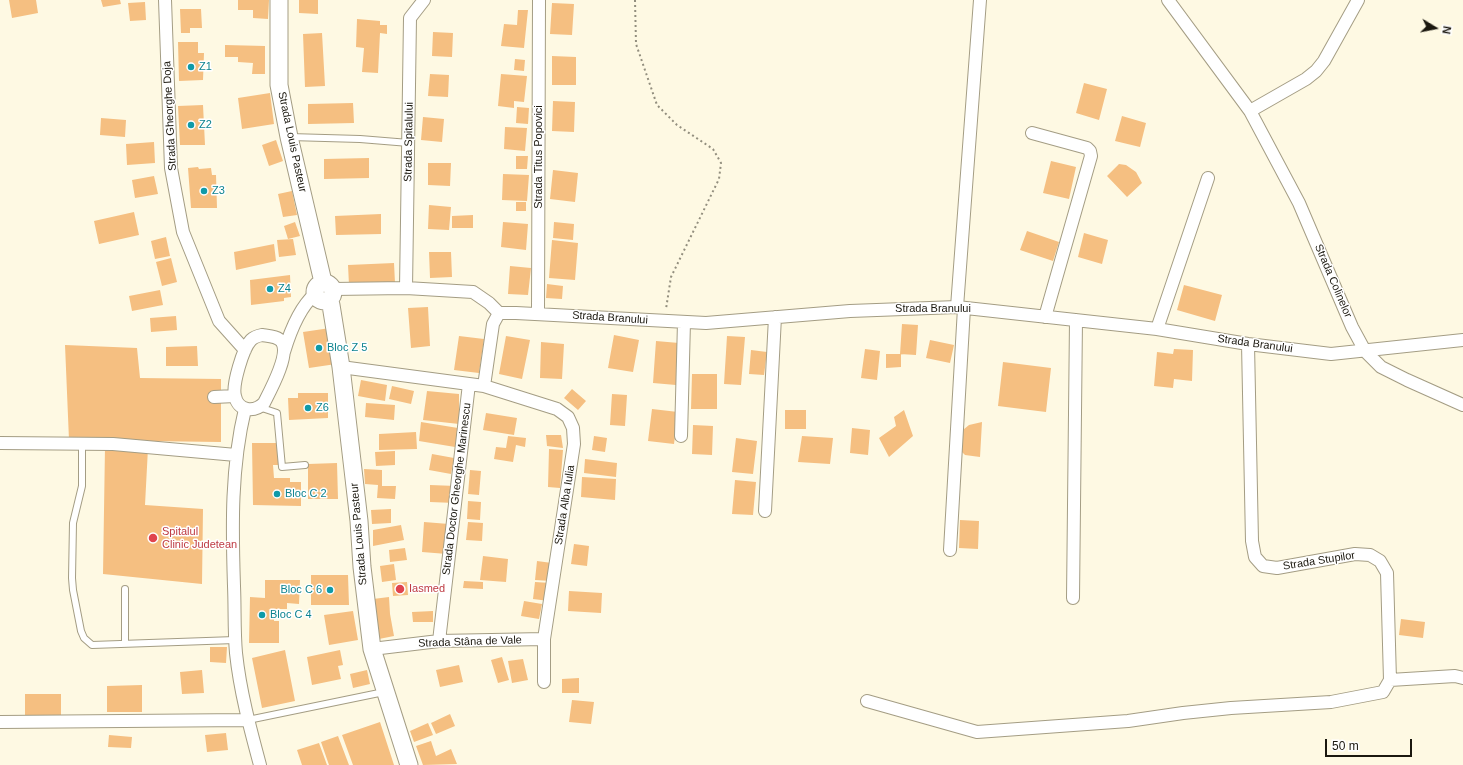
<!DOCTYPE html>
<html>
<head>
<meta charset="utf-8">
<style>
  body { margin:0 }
  #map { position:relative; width:1463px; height:765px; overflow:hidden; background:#fef9e3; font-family:Helvetica,sans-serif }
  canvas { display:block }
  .north { position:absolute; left:1415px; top:8px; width:40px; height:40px; -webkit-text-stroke:3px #fff; paint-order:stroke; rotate:100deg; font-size:11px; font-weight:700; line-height:16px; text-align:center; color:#1b180f }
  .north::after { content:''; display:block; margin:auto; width:14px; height:18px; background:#1b180f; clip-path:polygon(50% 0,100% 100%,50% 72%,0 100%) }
  .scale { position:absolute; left:1325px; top:739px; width:87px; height:18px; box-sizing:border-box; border:2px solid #1b180f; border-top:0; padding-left:5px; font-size:12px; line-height:14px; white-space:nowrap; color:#1b180f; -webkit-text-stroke:3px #fff; paint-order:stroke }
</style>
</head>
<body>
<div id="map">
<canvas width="1463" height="765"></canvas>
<div class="north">N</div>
<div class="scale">50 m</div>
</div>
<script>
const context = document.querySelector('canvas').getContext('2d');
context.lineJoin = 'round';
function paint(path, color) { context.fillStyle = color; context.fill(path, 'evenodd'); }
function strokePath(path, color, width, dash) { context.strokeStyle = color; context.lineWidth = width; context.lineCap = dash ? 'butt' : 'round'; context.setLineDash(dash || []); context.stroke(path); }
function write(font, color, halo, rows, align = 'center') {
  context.font = font + ' Helvetica,sans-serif'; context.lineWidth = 3; context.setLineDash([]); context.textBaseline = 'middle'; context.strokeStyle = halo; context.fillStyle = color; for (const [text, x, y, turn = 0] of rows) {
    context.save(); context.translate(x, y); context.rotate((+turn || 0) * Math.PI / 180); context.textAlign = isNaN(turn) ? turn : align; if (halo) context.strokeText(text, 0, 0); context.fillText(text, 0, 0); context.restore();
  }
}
const building = new Path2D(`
  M9,0H36L38,13L12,18Z
  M101,0H120L121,4L103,7Z
  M238,0H269L268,19L253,18V10H238Z
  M299,0H318V14L299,13Z
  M145,2L146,20L130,21L128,3Z
  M552,3L574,4L572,35L550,34Z
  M180,9H201L202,28H190V33H181Z
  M518,10H528L524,48L501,46L504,24L517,25Z
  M357,19L380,21V25H387V34L380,33L378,73L362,72L364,48L356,47Z
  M433,32L453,33L452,57L432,56Z
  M322,33L325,86L305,87L303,34Z
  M178,42H198V53H204L203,80L179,81Z
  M225,45L265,46V74H252L253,63L238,62V57H225Z
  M552,56L576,57V85H552Z
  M515,59L525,60L524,71L514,70Z
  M430,74L449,75L448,97L428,96Z
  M501,74L527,76L524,102L514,101V108L498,106Z
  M1084,83L1107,89L1099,120L1076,113Z
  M270,93L274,124L242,129L238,98Z
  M553,101L575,102L574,132L552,131Z
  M353,103L354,123L308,124V104Z
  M203,105L205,145H180L178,106Z
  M517,107L529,108L528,124L516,123Z
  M1122,116L1146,123L1140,147L1115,141Z
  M423,117L444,119L442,142L421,140Z
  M101,118L126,120L125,137L100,135Z
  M505,127L527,128L525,151L504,149Z
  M276,140L283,161L269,166L262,145Z
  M154,142L155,163L127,165L126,144Z
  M516,156H528L527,169H516Z
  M369,158V178L324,179V159Z
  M1051,161L1076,167L1069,199L1043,193Z
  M428,163H451L450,186L428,185Z
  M1119,164L1126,165L1136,172L1142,183L1127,197L1107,176Z
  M198,167L199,169L211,168L212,175H216L217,208H191L188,168Z
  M553,170L578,173L575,202L550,199Z
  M503,174L529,175L527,201L502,200Z
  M154,176L158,194L135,198L132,180Z
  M292,191L297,215L283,217L278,194Z
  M516,202H526V211H516Z
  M429,205L451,207L449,230L428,229Z
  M134,212L139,235L99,244L94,221Z
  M381,214V234L336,235L335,216Z
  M473,215V228H452V216Z
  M295,222L300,236L288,239L284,226Z
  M503,222L528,224L526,250L501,247Z
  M554,222L574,224L573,240L553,238Z
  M1027,231L1059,242L1053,261L1020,250Z
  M1084,233L1108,240L1102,264L1078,257Z
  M166,237L170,256L155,259L151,241Z
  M293,239L296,255L279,257L277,240Z
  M552,240L578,243L575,280L549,278Z
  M274,244L276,261L236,270L234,252Z
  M429,252H451L452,277L430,278Z
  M171,258L177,282L162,286L156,262Z
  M394,263L395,283L349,285L348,265Z
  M510,266L531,268L528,295L508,294Z
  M290,275L291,297L284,298V301L251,305L250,280Z
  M547,284L563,286L562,299L546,298Z
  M1184,285L1222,295L1215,321L1177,310Z
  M160,290L163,305L132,311L129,296Z
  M428,307L430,346L411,348L408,308Z
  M176,316L177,330L151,332L150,318Z
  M902,324L918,325L916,355L900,354Z
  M330,328L336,364L309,368L303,332Z
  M614,335L639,340L633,372L608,368Z
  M459,336L484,339L479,373L454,370Z
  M506,336L530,340L522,379L499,374Z
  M727,336L745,337L741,385L724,384Z
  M930,340L954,345L950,363L926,358Z
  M656,341L679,343L676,385L653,383Z
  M541,342L564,344L562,379L540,378Z
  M65,345L137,348L140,378L221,379V442L69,440Z
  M197,346L198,366H166V347Z
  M865,349L880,351L877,380L861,378Z
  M1174,349L1193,350L1192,381L1174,379L1173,388L1154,386L1157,352L1173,354Z
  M751,350L767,352L764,375L749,374Z
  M886,354H901V367L886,368Z
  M1003,362L1051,368L1046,412L998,406Z
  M692,374H717V409H691Z
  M361,380L387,385L385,401L358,396Z
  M392,386L414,391L411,404L389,399Z
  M572,389L586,401L578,410L564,398Z
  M427,391L459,394V424L423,420Z
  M298,393H328V418L289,420L288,398H298Z
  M612,394L627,395L625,426L610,425Z
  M366,403L395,405L394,420L365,417Z
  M652,409L678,412L674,444L648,441Z
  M785,410H806V429H785Z
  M904,410L913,436L889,457L879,438L896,426L894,417Z
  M486,413L517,418L514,435L483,430Z
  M421,422L458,428L455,447L419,441Z
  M982,422L980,457L965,455L957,447L958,434L969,425Z
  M693,425L713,426L712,455L692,454Z
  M852,428L870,430L868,455L850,453Z
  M416,432L417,449L379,450V434Z
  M546,435H561L563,448L547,446Z
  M508,436L526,438L525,447L516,445L513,462L494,459L496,447L506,448Z
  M594,436L607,438L605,452L592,450Z
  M802,436L833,438L830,464L798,462Z
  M736,438L757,441L753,474L732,472Z
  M252,443H280V465H273L274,478H290V482H301V506L253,505Z
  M105,447L148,448L145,505L203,509L202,584L103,574Z
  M549,449L563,450L560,488L548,487Z
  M395,451V465L376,466L375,452Z
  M432,454L454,458L451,474L429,470Z
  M585,459L617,463L616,477L584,473Z
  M337,463L338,499H308V464Z
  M364,469L382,470V486H396L395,499L377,498L378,485L365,484Z
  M470,470L481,471L479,495L468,494Z
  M582,477L616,479L615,500L581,497Z
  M735,480L756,482L753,515L732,514Z
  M430,485L456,486L455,503L430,502Z
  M468,501L481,502L480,520L467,519Z
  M391,509V523L372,524L371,510Z
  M960,520L979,521L978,549L959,548Z
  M424,522L449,524L447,554L422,552Z
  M468,522L483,523L482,541L466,540Z
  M401,525L404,540L373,546V530Z
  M574,544L589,546L587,566L571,564Z
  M405,548L407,560L390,562L389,550Z
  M483,556L508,559L506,582L480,580Z
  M537,561L552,563L551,581L535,580Z
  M394,564L396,580L382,582L380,566Z
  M311,575H348L349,605H311Z
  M265,580H300L299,604L287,603V609H268L275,610L274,621H279V643H249L250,597L265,598Z
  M464,581L483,582V589L463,588Z
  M407,582L408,595L393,596L392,583Z
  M535,582L551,583L549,601L533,599Z
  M569,591L602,593L601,613L568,611Z
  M389,597L390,614L394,636L379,639L373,599Z
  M524,601L542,604L539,619L521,616Z
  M353,611L358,640L329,645L324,615Z
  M433,611V622H413L412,612Z
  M1401,619L1425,622L1423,638L1399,635Z
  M210,647H227L226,663L210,662Z
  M285,650L295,701L262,708L252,658Z
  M340,650L343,665L338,666L341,679L312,685L307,657Z
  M502,657L509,680L498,683L491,660Z
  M523,659L528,680L512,683L508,661Z
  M459,665L463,682L440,687L436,670Z
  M202,670L204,693L182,694L180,672Z
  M367,670L370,684L353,688L350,674Z
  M579,678V693H562V679Z
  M142,685V712H107V686Z
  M25,694H61V718H25Z
  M572,700L594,702L591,724L569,722Z
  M450,714L455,726L436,734L431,723Z
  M380,722L394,765H353L342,735Z
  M428,723L433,735L414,742L410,731Z
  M226,733L228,750L207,752L205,735Z
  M109,735L132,737L131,748L108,747Z
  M338,736L349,765H329L321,742Z
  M431,741L436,756L451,749L457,764L423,765L416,746Z
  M319,743L327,765H302L297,750Z`);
const path = new Path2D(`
  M635,0L636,44L657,105L677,125L713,149L721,163L719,179L671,277L666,309`);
const lane = new Path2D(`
  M290,137L360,139L409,143
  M259,407L277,413L282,467L305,465
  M82,444V486L73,523L72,578L73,590L81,631L84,638L92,645L235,640
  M125,589V644
  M248,720L384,692`);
const street = new Path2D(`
  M165,0L171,168L183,232L219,321L245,350
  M1168,0L1250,111L1299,203L1352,327L1365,351L1381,367L1407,380L1463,405
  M1250,111L1306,79L1316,71L1324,61L1358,0
  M1032,133L1087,148L1090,151L1091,156L1045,317
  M406,288L410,18L424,0
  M333,289L406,288L473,292L489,303L499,313
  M957,307L980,0
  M538,313L539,0
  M1157,329L1208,178
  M262,335C268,336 278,336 282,342C290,355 270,391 264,403C254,413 238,411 235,396C232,385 243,348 251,340C254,337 257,336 262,335Z
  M1248,344L1252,541L1255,557L1263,566L1277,568L1355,554L1370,555L1380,561L1387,573L1390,680L1455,676L1463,678
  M284,352C290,332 299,308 315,294
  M341,367L484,386L557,409L568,417L573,428L574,444L544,639V682
  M484,386L493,324L499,313H516L706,323L850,311L957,307L1157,329L1248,344L1331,354L1463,340
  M214,397L235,396
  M245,409C231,467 232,526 234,586C235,608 234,631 236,653C240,691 250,728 260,765
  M681,436L684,322
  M0,443L113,444L236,455
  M765,511L775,317
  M950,550L964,308
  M1073,598L1076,320
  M439,641L469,384
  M372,649L439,641L544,639
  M867,701L977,732L1128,721L1183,713L1231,708L1331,702L1383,692L1390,680
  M0,722L248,720`);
const secondary = new Path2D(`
  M279,0V85L289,137L323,282
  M315 292a9 9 0 1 1 18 0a9 9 0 1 1-18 0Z
  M329,300L331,305L341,367L359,521L362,567L372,649L409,765`);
const markers = [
  [191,67,4,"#0f9aa8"],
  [191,125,4,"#0f9aa8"],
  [204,191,4,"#0f9aa8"],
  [270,289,4,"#0f9aa8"],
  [319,348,4,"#0f9aa8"],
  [308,408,4,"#0f9aa8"],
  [277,494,4,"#0f9aa8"],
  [153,538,5,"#e0444e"],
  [400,589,5,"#e0444e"],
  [330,590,4,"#0f9aa8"],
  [262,615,4,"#0f9aa8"]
];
const cultureNames = [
  ["Z1",199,67],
  ["Z2",199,125],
  ["Z3",212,191],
  ["Z4",278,289],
  ["Bloc Z 5",327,348],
  ["Z6",316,408],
  ["Bloc C 2",285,494],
  ["Bloc C 6",322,590,"right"],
  ["Bloc C 4",270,615]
];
const streetNames = [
  ["Strada Gheorghe Doja",170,116,-93],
  ["Strada Louis Pasteur",292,142,78],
  ["Strada Spitalului",409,142,-89],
  ["Strada Titus Popovici",539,157,-90],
  ["Strada Colinelor",1333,281,67],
  ["Strada Branului",933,309],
  ["Strada Branului",610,318,4],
  ["Strada Branului",1255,344,8],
  ["Strada Doctor Gheorghe Marinescu",457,489,-83],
  ["Strada Alba Iulia",565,505,-81],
  ["Strada Louis Pasteur",359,534,-95],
  ["Strada Stupilor",1319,561,-9],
  ["Strada Stâna de Vale",470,642,-2]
];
const healthNames = [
  ["Spitalul",162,532],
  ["Clinic Judetean",162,545],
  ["Iasmed",409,589]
];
paint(building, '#f5bf81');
strokePath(lane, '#a49d84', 8);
strokePath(street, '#a49d84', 14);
strokePath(secondary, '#a49d84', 19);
strokePath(path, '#928e7e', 2, [2, 3]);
strokePath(lane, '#fff', 6);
strokePath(street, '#fff', 12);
strokePath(secondary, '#fff', 17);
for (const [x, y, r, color] of markers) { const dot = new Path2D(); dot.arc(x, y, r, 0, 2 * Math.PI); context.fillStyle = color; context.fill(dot); strokePath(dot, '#fff', 1.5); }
write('11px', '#0d838f', '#fff', cultureNames, 'left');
write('11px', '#1b180f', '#fff', streetNames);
write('11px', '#be3a42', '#fff', healthNames, 'left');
</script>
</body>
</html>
